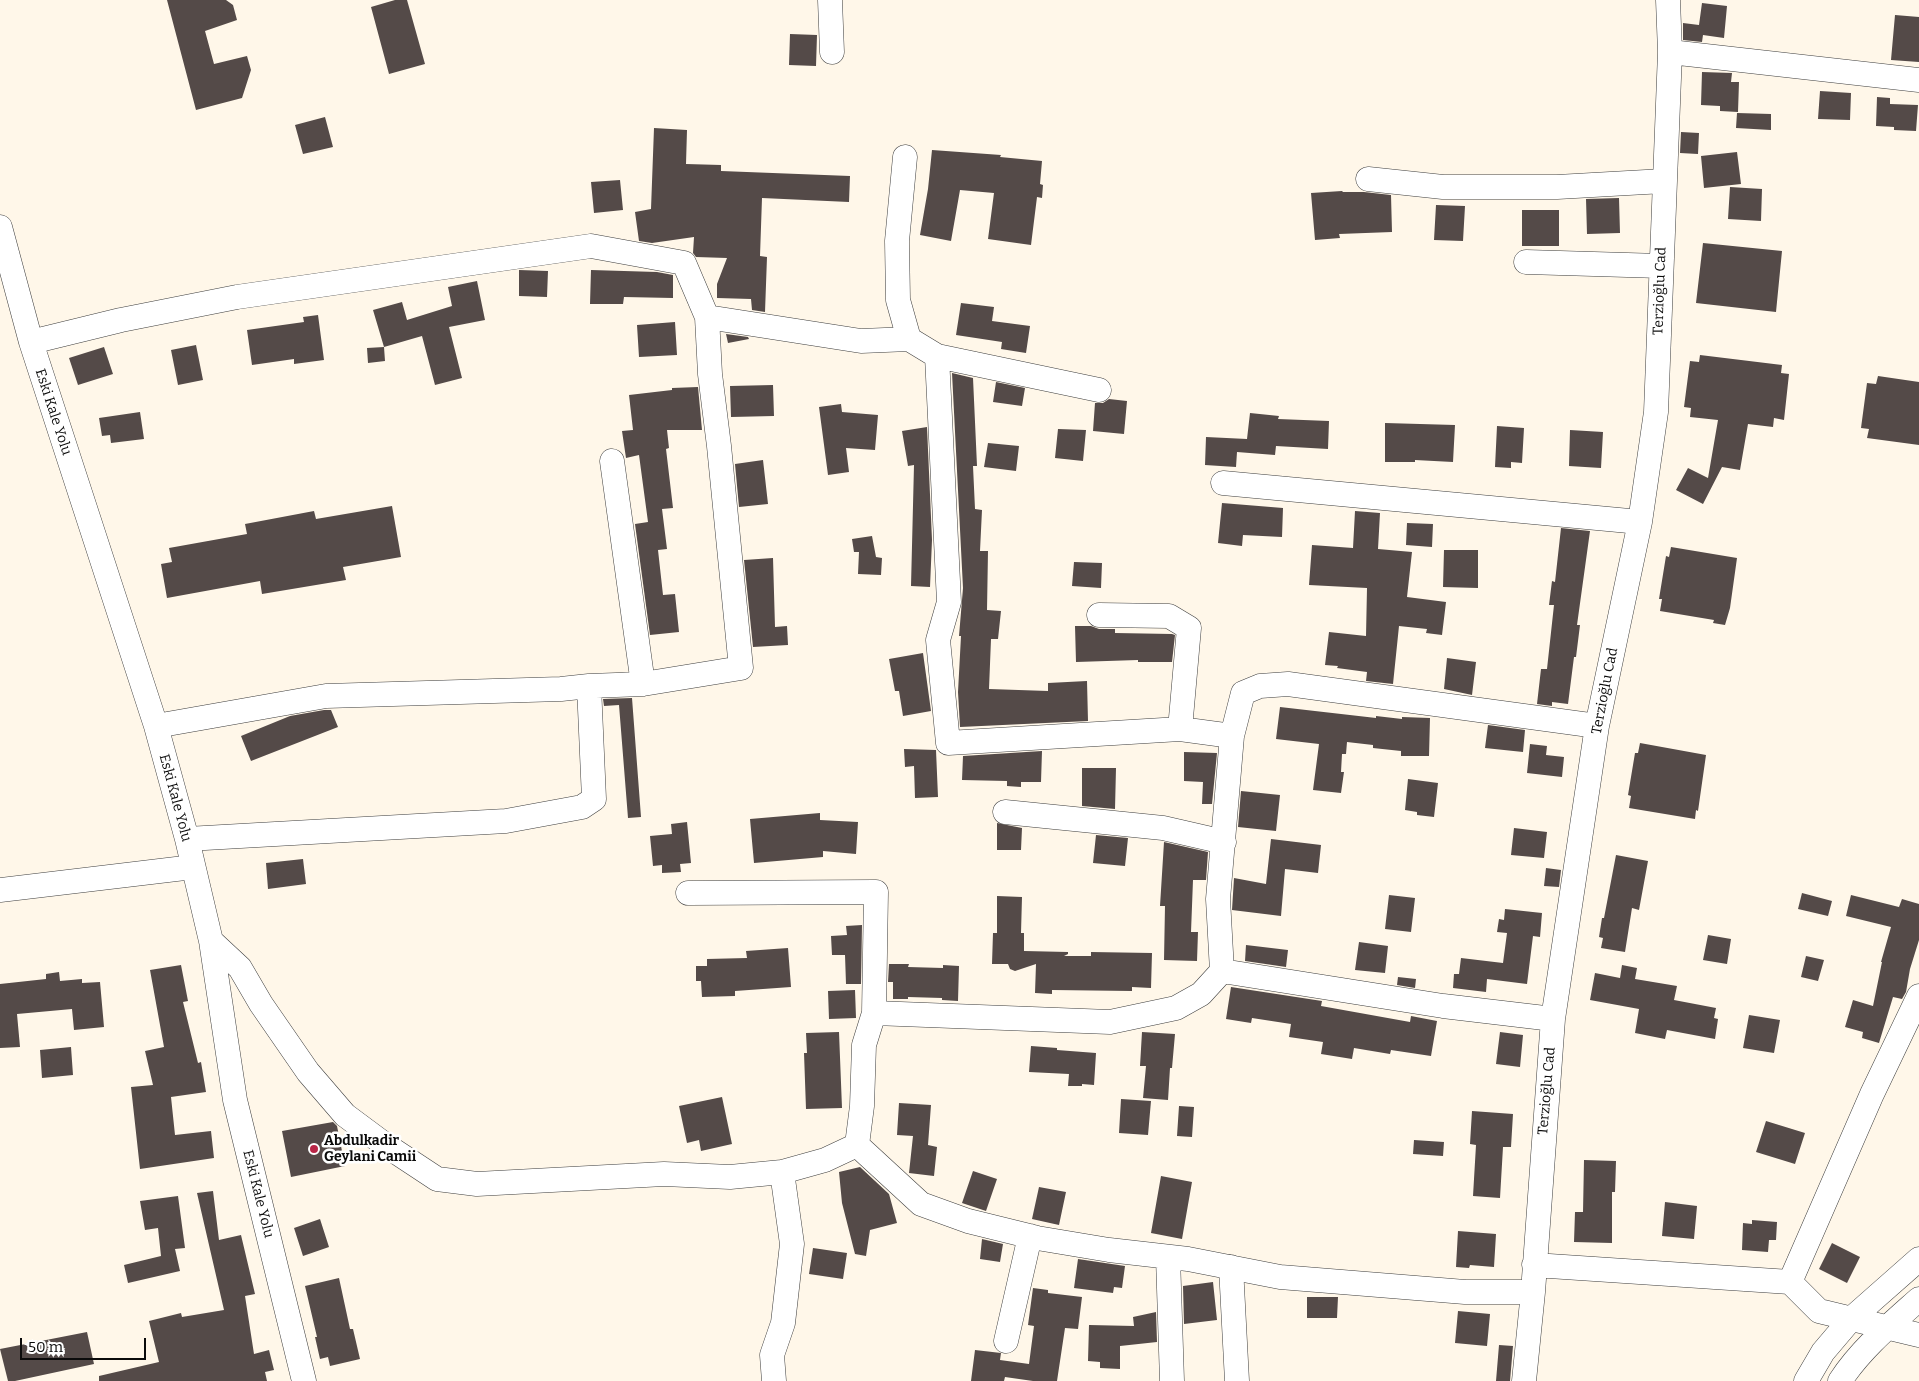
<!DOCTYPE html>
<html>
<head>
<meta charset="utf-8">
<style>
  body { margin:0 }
  #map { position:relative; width:1919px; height:1381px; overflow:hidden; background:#fff7e9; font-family:Bitter,serif }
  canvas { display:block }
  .scale { position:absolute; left:20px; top:1338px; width:126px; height:22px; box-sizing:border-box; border:2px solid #0b0b0b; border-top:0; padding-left:6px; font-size:15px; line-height:18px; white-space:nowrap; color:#0b0b0b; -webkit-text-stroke:4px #fff; paint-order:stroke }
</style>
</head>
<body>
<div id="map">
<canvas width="1919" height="1381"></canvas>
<div class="scale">50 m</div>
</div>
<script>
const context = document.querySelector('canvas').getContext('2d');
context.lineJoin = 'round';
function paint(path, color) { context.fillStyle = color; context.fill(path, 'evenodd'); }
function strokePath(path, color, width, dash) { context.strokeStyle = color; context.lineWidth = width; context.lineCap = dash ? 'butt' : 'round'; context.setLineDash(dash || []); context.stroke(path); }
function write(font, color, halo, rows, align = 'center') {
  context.font = font + ' Bitter,serif'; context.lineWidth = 5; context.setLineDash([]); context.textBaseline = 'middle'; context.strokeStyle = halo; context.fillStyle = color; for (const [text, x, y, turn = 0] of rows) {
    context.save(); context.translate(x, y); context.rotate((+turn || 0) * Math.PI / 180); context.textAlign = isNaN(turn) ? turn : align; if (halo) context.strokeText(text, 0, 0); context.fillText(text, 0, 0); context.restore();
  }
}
const building = new Path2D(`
  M167,0H226L233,5L237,20L205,31L214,64L247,56L251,70L242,98L196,110Z
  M395,0H407L425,64L389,74L371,7Z
  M1702,3L1727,6L1724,38L1703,35L1702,42L1683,40V23L1699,25Z
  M1895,15L1919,17V62L1891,60Z
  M790,34L817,35L816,66L789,65Z
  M1702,72L1732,73L1731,82H1739L1738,112L1720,111V106L1701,105Z
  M1820,91L1851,93L1850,120L1818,119Z
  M1877,97L1890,98V104L1918,105L1916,131L1894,130V127L1876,126Z
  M1737,113L1771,114V130L1736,128Z
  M325,117L333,147L303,154L295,125Z
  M654,128L687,130L686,164L721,165V171L850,176L849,202L762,198L760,256L767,257L765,312L752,310L751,299L717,298V284L727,258L696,257L693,253L694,237L652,243L639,241L635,212L651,209Z
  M1681,132L1699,133L1698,154L1680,153Z
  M932,150L1001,155L1000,157L1042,161L1040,184L1043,185L1042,198L1037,197L1031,245L988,239L994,193L960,190L951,241L920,235L928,189Z
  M1737,152L1741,184L1704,188L1701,156Z
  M620,180L623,210L594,213L591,182Z
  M1730,187L1762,189L1761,221L1728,219Z
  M1342,191L1343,192H1364L1391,195L1392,232L1339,234L1340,238L1315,240L1311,193Z
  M1619,198L1620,233L1587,234L1586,199Z
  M1436,205L1465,206L1463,241L1434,240Z
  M1522,210H1559V246H1522Z
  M1703,243L1782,251L1776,312L1696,303Z
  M519,270L548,271L547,297L519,296Z
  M591,270L657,272L673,275V298L624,297L623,304H590Z
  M477,281L485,320L449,327L462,378L435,385L422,336L384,347L373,310L402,302L407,320L452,306L448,287Z
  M961,303L994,307L992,321L1030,326L1026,353L1001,349L1002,342L956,335Z
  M318,315L324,360L294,364V359L252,365L247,330L304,322L303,317Z
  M675,322L677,355L639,357L637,325Z
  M726,334L748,337L749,339L728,343Z
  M196,345L203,380L178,385L171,350Z
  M104,347L113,374L78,385L69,358Z
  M384,347L385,361L368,363L367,348Z
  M1700,355L1782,365L1781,373L1789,374L1784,420L1774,418L1773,427L1748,424L1740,470L1722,467L1703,504L1676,490L1688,468L1708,478L1718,420L1690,417L1691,408L1684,407L1690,361L1699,362Z
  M952,373L973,378L977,466H973L975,509L982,510L980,551H988L987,610L1001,611L998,639H991L989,689L1048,691V683L1087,681L1088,721L960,727L958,692L961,636H959L963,588Z
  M1878,376L1919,382V445L1867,438L1869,429L1861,428L1867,383L1876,384Z
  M996,382L1025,388L1022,406L993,402Z
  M773,385L774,416L731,417L730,386Z
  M698,387L702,430H667L669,448L666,449L673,508L662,509L667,549L658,550L663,595L675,594L679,632L650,635L635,524L648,522L639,455L626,458L622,431L633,430L629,395L672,390V388Z
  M1109,399L1127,401L1124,434L1093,431L1095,403H1103Z
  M841,404L842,412L878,415L875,450L846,448L849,472L828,475L819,407Z
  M140,412L144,439L111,443L110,435L102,436L99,418Z
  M1250,413L1279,416L1278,419L1329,421L1328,449L1276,446L1275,455L1237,452L1236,467L1205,465L1206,437L1247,439Z
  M1385,423L1455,425L1453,462L1415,460V462H1385Z
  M1497,426L1524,428L1522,463L1511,462V468L1495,467Z
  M927,427L932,540L930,587L911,586L914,465L908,466L902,431Z
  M1058,429L1086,430L1083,461L1055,458Z
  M1570,430L1603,432L1601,468L1569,466Z
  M988,443L1019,446L1016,471L984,467Z
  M763,460L768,504L739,507L735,464Z
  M1222,503L1283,508L1282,537L1243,535L1242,546L1218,543Z
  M392,506L401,557L343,567L346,580L262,594L260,581L167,598L161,564L172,562L169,548L247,534L245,524L314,511L316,519Z
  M1355,511L1380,513L1378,549L1412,552L1407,597L1446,602L1442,635L1426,633L1427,629L1399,626L1393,684L1366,681L1367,672L1337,668L1338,666L1325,665L1329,632L1366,636L1367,588L1309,585L1312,545L1353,548Z
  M1407,523L1433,524L1432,547L1406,545Z
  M1561,528L1590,531L1577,625H1580L1576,657H1574L1568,704L1552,702V706L1537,704L1541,669H1547L1554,605H1549L1552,581L1555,582Z
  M872,536L876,557L882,558L881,575L858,574L859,552H854L852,539Z
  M1671,547L1737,558L1730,608L1725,625L1713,623L1714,620L1660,611L1662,599H1659L1666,556L1669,557Z
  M1444,550H1478V588L1443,587Z
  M773,558L775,627L787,626L788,645L753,647L744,560Z
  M1074,562L1102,563L1101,588L1072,586Z
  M1075,626H1091L1099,629H1115V633L1172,634L1175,635L1172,662H1138V660L1076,662Z
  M923,653L931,711L903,716L899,691H895L889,659Z
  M1447,658L1476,662L1472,695L1444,689Z
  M632,698L641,817L628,818L619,705L604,706L603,699Z
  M1280,707L1376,718V716L1402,719V717L1430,718L1429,756H1401V751L1373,748V745L1347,742L1346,754H1342L1341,772H1344L1341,793L1313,790L1319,744L1276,739Z
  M324,710H331L338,727L251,761L241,736L290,716Z
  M1488,725L1525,730L1523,752L1485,748Z
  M1640,743L1706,755L1698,811L1696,810L1695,819L1629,808L1631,796L1628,795L1635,753H1638Z
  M1530,744L1547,746L1546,755L1564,757L1562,777L1527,773Z
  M904,749L936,750L938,797L915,798L914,766L905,767Z
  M1042,751L1041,782H1021V787L1007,786V781L962,780L963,756Z
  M1184,752L1217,753L1212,804H1202L1203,782L1184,781Z
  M1082,768H1116L1115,809L1082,806Z
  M1408,779L1438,783L1434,817L1417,815V812L1405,810Z
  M1241,791L1280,795L1276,831L1238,827Z
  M820,813V820L858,822L856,854L823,851V857L754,863L750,819Z
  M687,822L691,863L680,864L681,872L662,873V865L653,866L650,836L672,834L671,824Z
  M997,823L1022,828L1021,850H997Z
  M1514,828L1547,832L1544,858L1511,855Z
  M1096,835L1128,838L1125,866L1093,863Z
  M1271,839L1321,845L1318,873L1285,869L1281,916L1232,910L1234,878L1266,884Z
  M1164,842L1208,852L1206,880H1193L1191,932H1198L1197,961L1164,960L1165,906H1160Z
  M1616,855L1648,861L1639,910L1632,908L1625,952L1601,948L1603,938L1599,937L1602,918H1604Z
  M303,859L306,884L268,889L266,863Z
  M1546,868L1561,870L1559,887L1544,886Z
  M1802,893L1832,901L1828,916L1798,909Z
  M1389,895L1415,898L1411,932L1385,929Z
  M1851,895L1899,907L1902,899L1919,904V940L1910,969L1906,992L1902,999L1893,997L1879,1043L1862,1038L1863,1032L1845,1027L1853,1000L1873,1006L1882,962H1881L1891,927L1846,916Z
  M997,896L1022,897L1021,933H1024V951L1068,952V954L1064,956H1091V952L1152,953L1151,988L1132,987V991L1052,990V994L1035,993L1036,964L1015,971L1010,969L1008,964H992L993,933H997Z
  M1505,909L1542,913L1540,937L1533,936L1527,984L1487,979L1486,992L1453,988L1454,974H1459L1461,958L1503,963L1507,933L1497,932L1499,919L1504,920Z
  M862,925L861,984H846L845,955H832L831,936L847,935L846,926Z
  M1708,935L1731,939L1727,964L1703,960Z
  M1359,942L1388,946L1385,973L1355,970Z
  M1246,945L1288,950L1286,967L1245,961Z
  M788,948L791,987L735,991V996L702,997L701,981H696V966H707V959L747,958L746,951Z
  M1806,956L1824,960L1818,981L1801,977Z
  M889,964H909L908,967L943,968V965L959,966L958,1001L942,1000V998L908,997V999H893V982H888Z
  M181,965L188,1001L183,1002L198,1063L201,1062L206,1092L171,1097L175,1135L211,1131L214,1158L140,1169L131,1087L153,1085L145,1051L164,1047L150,970Z
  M1622,965L1637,968L1635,979L1677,986L1674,1000L1716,1008L1714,1018L1718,1019L1715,1039L1667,1030L1665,1039L1635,1033L1639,1009L1590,1000L1595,973L1620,978Z
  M59,972L60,981L82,979V983L100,982L104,1027L74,1030L72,1009L17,1014L20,1047L0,1048V984L46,979V974Z
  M1398,977L1416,979L1415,988L1397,985Z
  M1231,987L1322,1001L1321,1006L1410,1022L1411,1016L1437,1021L1431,1056L1391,1050L1390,1054L1354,1048L1352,1059L1321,1054L1323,1042L1289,1037L1291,1024L1252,1018L1251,1023L1226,1019Z
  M855,990L856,1018L829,1019L828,991Z
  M1749,1015L1780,1020L1774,1053L1743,1048Z
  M839,1032L842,1108L806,1109L804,1053H807L806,1033Z
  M1142,1032L1175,1034L1172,1068H1170L1168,1100L1143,1098L1146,1066H1140Z
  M1500,1032L1523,1035L1520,1067L1496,1064Z
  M1031,1046L1057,1048V1050L1096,1053L1094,1085L1082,1084V1086H1068L1069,1074L1029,1072Z
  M71,1047L73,1075L42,1078L40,1050Z
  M722,1097L732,1144L701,1151L699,1140L687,1143L679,1106Z
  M1121,1099L1151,1101L1148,1135L1119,1133Z
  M899,1103L931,1105L928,1145L937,1147L934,1176L909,1173L913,1136L897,1135Z
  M1179,1106L1194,1107L1192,1137L1177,1136Z
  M1472,1111L1513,1114L1511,1147H1503L1500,1198L1473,1196L1476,1145L1470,1144Z
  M1766,1121L1805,1133L1795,1164L1756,1152Z
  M333,1122L337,1126L345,1166L291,1177L282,1131Z
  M1414,1140L1444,1142L1443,1156L1413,1154Z
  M1584,1160L1616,1161L1615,1192H1612V1243L1574,1242L1575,1212H1583Z
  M860,1167L889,1194L897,1223L870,1230L866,1256L855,1254L842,1203L839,1172Z
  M973,1171L997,1179L986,1211L962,1203Z
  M1161,1176L1192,1182L1182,1239L1151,1233Z
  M1039,1187L1066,1192L1059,1225L1032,1219Z
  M213,1191L219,1240L241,1235L255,1294L245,1296L254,1354L269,1350L274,1370L265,1372L267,1381H99V1376L159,1362L149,1321L181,1313L182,1317L224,1310L197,1193Z
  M178,1196L185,1248L175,1249L180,1271L128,1283L124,1265L161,1256L158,1228L145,1230L140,1201Z
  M1665,1202L1697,1206L1694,1239L1662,1236Z
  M320,1219L329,1247L303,1256L294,1228Z
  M1752,1220L1777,1222L1776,1240H1769L1768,1252L1742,1250L1743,1223L1752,1224Z
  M1458,1231L1496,1234L1494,1267L1470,1265L1469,1268L1456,1267Z
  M982,1239L1003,1244L1000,1262L980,1259Z
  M1832,1243L1860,1257L1847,1283L1819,1269Z
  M813,1248L847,1253L843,1279L809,1274Z
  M1078,1259L1125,1266L1122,1288L1114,1287L1113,1293L1074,1288Z
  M339,1278L350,1329H353L360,1359L330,1366L328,1357L320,1359L315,1337H317L305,1286Z
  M1213,1282L1217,1320L1184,1324L1183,1286Z
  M1033,1288L1048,1290V1293L1082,1297L1078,1329L1065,1328L1057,1381H1033L1005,1377L1004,1381H971L975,1350L1001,1353L1000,1360L1029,1364L1034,1326L1028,1325Z
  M1307,1297H1338L1337,1318H1307Z
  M1458,1311L1490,1314L1487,1346L1455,1343Z
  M1156,1312L1157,1342L1120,1346V1369L1100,1368V1362L1088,1361L1089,1325L1134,1326L1133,1317Z
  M87,1332L94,1364L15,1381H8L0,1349Z
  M1499,1345L1513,1346L1510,1381H1496Z`);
const minor = new Path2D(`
  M830,0L832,52
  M1670,52L1919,80
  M905,157L897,241L898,300L909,339L937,356L1099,390
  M1368,179L1443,187H1557L1664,181
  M0,227L31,342L156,726L187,839L211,941L235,1100L304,1381
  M1526,262L1661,266
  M707,317L861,341L909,339
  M31,342L121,320L237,297L591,246L684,263L707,317L710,374L719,446L741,668L643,684L589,686L561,689L326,696L156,726
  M937,356L949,602L938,640L948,743L1180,729L1232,736
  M612,461L643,684
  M1223,483L1640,522
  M1099,615L1169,616L1189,628L1180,729
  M1005,812L1163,828L1224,842
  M187,839L506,821L582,807L594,799L589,686
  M0,890L193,867
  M688,893L876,892L874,1013
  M211,941L240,968L261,1004L308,1072L345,1115L384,1144L437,1179L477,1184L664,1174L730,1177L782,1172L825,1160L857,1145L862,1106L864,1045L874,1013L1110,1022L1176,1008L1201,994L1222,971L1218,899L1232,736L1243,693L1260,686L1288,684L1597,726
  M1222,971L1443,1006L1553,1019
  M857,1145L921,1204L968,1221L1037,1238L1109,1250L1188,1259L1280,1277L1465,1292H1533
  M1168,1257L1172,1381
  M1534,1265L1790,1282L1819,1311L1919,1335
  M1231,1267L1237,1381
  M1790,1282L1872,1094L1919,996
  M1006,1341L1030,1236
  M774,1381L772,1355L783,1323L792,1244L782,1172
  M1524,1381L1533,1292L1553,1019L1597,726L1640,522L1656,412L1670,52L1668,0
  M1806,1381L1823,1352L1851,1319L1919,1259
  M1840,1381C1861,1349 1891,1324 1919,1299`);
const markers = [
  [314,1149,5,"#b92546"]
];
const streetNames = [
  ["Terzioğlu Cad",1660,291,-88],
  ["Eski Kale Yolu",53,412,72],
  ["Terzioğlu Cad",1605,691,-79],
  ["Eski Kale Yolu",175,798,75],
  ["Terzioğlu Cad",1547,1091,-85],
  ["Eski Kale Yolu",258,1194,76]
];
const poiNames = [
  ["Abdulkadir",324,1141],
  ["Geylani Camii",324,1157]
];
paint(building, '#544a48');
strokePath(minor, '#3e3e3e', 25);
strokePath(minor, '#fff', 24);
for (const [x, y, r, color] of markers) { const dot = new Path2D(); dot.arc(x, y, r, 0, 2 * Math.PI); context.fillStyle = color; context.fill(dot); strokePath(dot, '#fff', 2); }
write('14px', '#0b0b0b', '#fff', streetNames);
write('bold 14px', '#0b0b0b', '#fff', poiNames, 'left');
</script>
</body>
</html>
